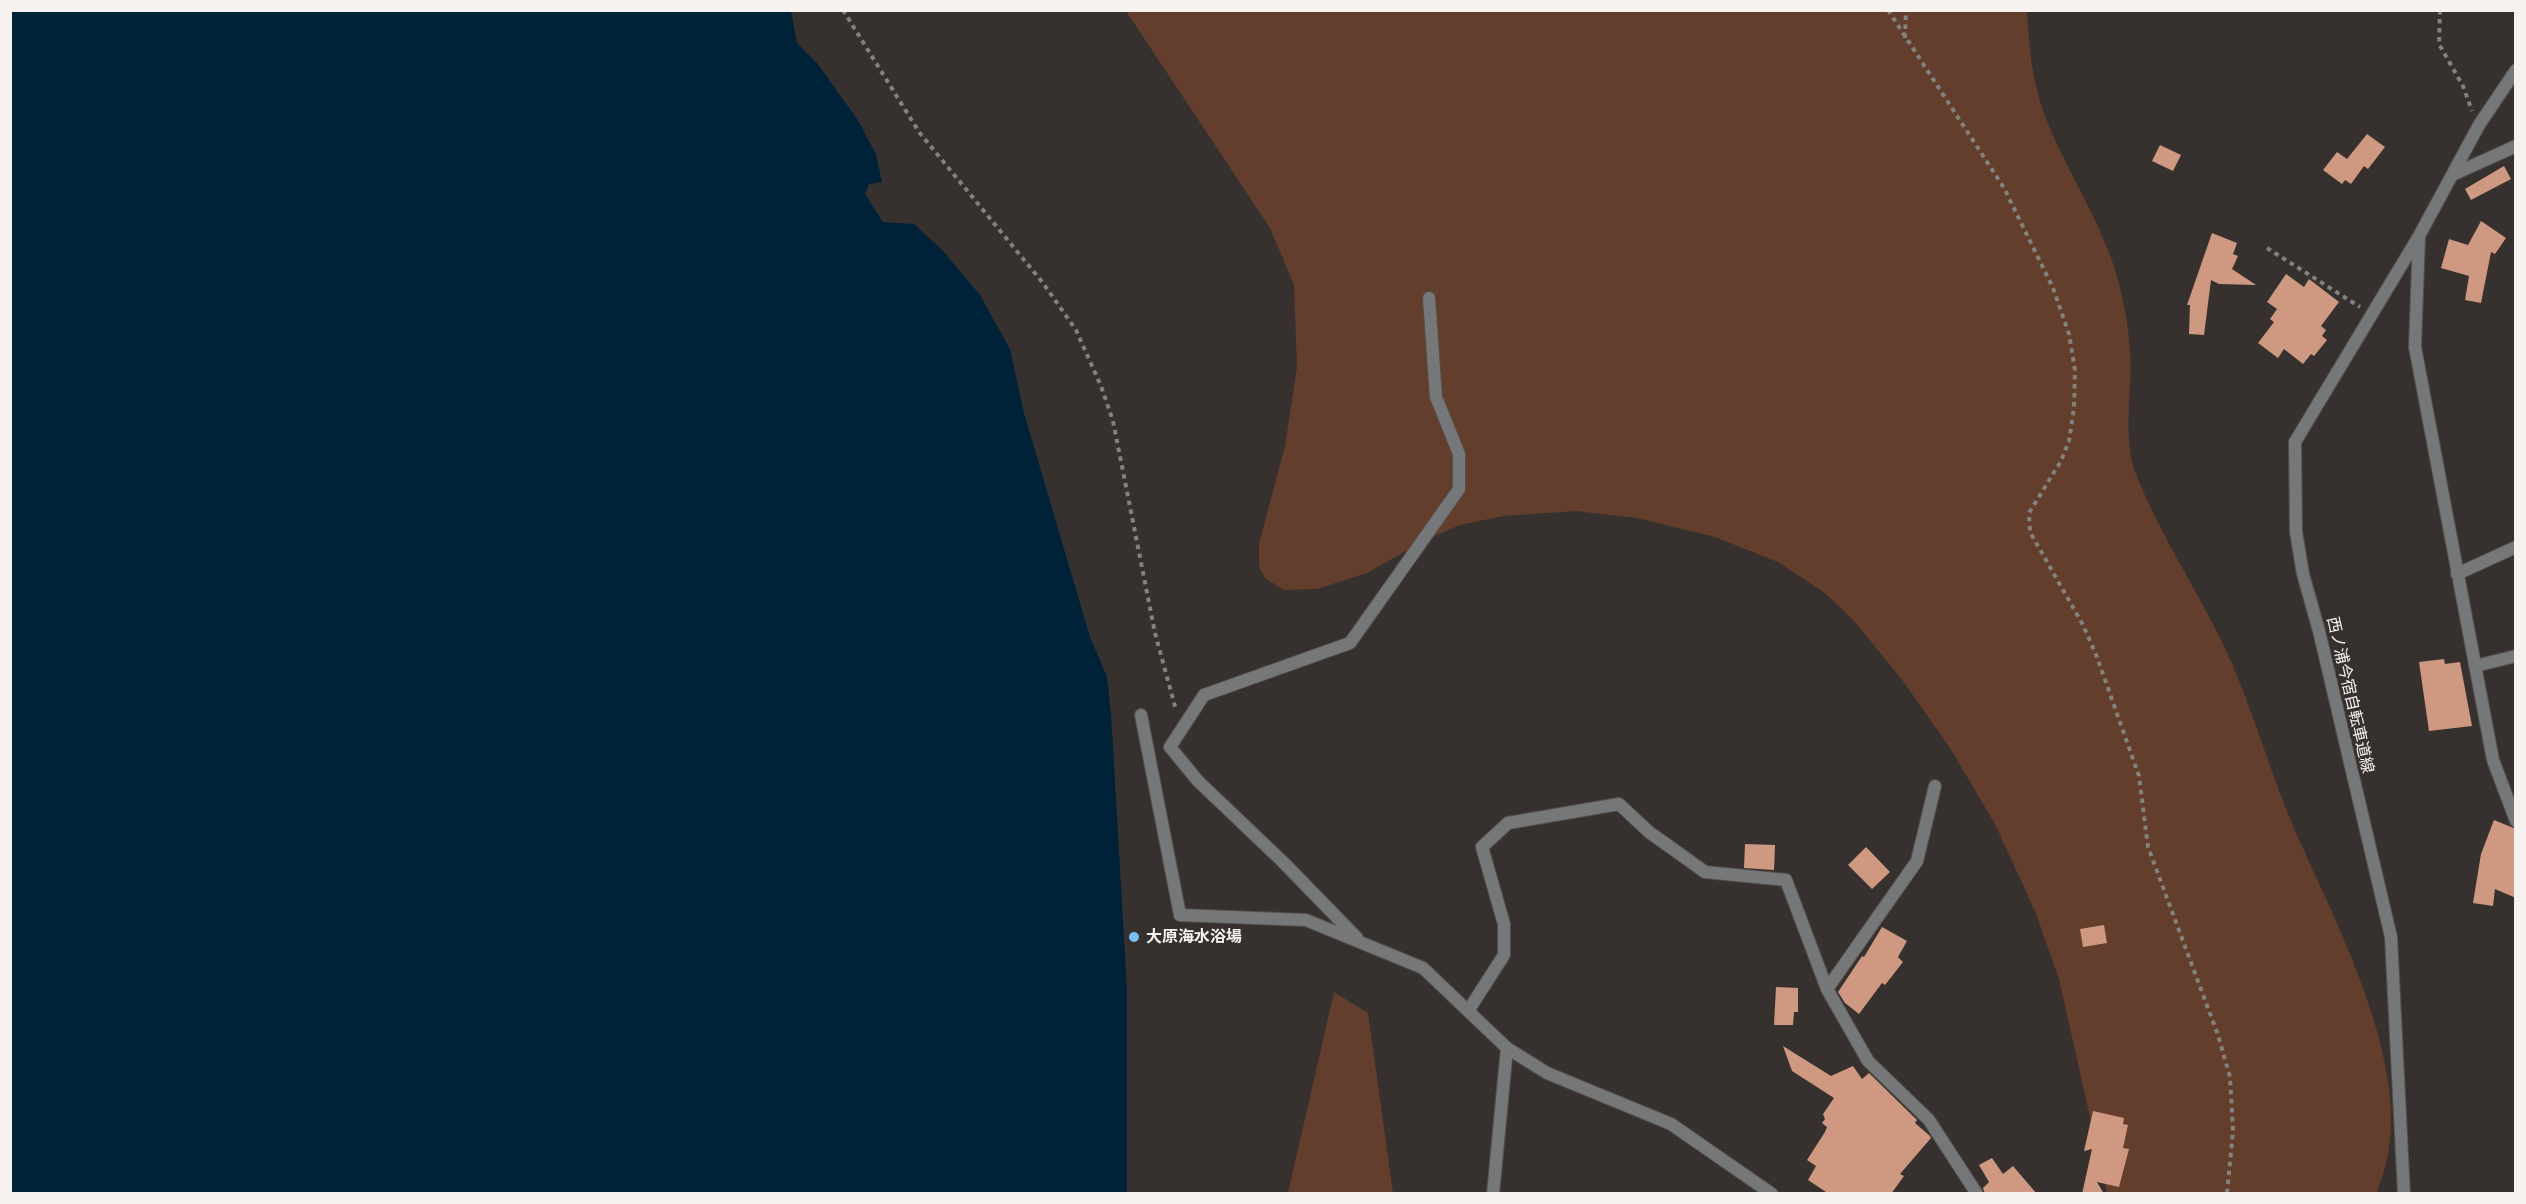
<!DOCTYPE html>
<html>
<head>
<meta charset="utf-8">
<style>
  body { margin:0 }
  #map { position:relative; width:2526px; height:1204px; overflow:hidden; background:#36312e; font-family:Mulish,sans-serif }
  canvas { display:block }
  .frame { position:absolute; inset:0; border:12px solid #f5f2f0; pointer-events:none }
</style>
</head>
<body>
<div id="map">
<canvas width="2526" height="1204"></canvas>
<div class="frame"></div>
</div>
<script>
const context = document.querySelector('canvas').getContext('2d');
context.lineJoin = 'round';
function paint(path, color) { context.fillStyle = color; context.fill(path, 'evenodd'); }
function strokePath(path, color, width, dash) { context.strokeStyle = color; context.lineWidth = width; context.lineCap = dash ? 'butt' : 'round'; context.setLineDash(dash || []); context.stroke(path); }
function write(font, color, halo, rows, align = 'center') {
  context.font = font + ' Mulish,"Noto Sans JP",sans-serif'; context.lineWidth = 6; context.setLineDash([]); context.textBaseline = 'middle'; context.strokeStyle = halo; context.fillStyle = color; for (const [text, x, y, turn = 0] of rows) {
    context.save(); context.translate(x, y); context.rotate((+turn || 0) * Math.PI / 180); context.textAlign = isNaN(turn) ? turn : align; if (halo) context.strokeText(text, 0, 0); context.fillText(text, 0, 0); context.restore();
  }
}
const green = new Path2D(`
  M1126,11H2027C2029,46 2032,82 2045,116C2068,177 2109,231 2122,296C2126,314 2129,333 2130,352C2133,392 2121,439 2137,477C2161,536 2196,588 2224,646C2249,699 2265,756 2287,811C2329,915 2429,1082 2376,1193H2107L2059,979L2035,911L1995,824L1950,748L1903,681L1855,622L1825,593L1778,562L1715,537L1637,518L1576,511L1503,516L1460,525L1429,538L1367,573L1317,589L1284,590L1265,578L1259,566V544L1285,446L1297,367L1294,285L1270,228Z
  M1334,992L1368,1013L1393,1193H1288Z`);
const water = new Path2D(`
  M10,11H791L797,43L817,63L857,119L876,154L882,182L869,184L865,194L883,222L914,224L943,251L980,295L1010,349L1024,413L1090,637L1107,677L1111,713L1127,989V1193H11Z`);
const building = new Path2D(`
  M2367,134L2385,147L2368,169L2364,166L2351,184L2345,180L2342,184L2323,170L2337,152L2347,159Z
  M2160,145L2181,155L2173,171L2152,161Z
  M2504,166L2511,179L2471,200L2465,189Z
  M2481,221L2506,238L2495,254L2491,252L2481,303L2465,300L2469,276L2441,268L2449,239L2468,245Z
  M2212,233L2237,243L2233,254L2238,256L2232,269L2256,285L2219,284L2211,280L2204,335L2189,334L2190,305H2187Z
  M2286,274L2304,287L2309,279L2339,302L2321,326L2326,330L2322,336L2327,340L2314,356L2311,354L2303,364L2284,349L2278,358L2258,343L2274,322L2270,319L2277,309L2267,302Z
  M2444,659L2445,664L2460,662L2472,726L2429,731L2419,662Z
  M2494,820L2516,829V898L2495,889L2493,906L2473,903L2481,854Z
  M1745,844L1775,845L1774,870L1744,868Z
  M1866,847L1890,872L1872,889L1848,865Z
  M2104,925L2107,943L2083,947L2080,929Z
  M1882,927L1907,941L1898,957L1903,962L1885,985L1882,983L1859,1014L1845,1003L1838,992L1862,956L1864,957Z
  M1776,987L1798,988V1012H1794L1793,1025H1774Z
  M1783,1046L1831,1076L1853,1066L1862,1079L1869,1073L1917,1120L1915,1123L1930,1136L1931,1138L1900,1174L1904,1176L1891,1194H1829L1808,1180L1816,1166L1807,1160L1825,1132L1827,1127L1822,1123L1825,1119L1823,1114L1834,1098L1792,1071Z
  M2093,1111L2124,1118L2123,1124L2128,1125L2123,1148L2129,1149L2119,1187L2097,1182L2104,1194H2082L2092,1149L2084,1151Z
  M1992,1158L2003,1174L2013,1166L2037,1194H1985L1983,1188L1989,1182L1979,1165Z`);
const path = new Path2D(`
  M843,10L919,132L1043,283L1076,330L1101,386L1113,421L1155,633L1176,710
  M1888,10L2004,188L2053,288L2069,334L2075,370L2074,408L2069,441L2061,461L2029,513L2030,532L2083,625L2097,657L2139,776L2148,847L2218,1035L2230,1077L2233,1131L2227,1194
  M2440,10L2439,44L2463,86L2472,111
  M1905,38L1906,10
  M2267,248L2360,307`);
const street = new Path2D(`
  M2516,70L2479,125L2419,236L2415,347L2493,760L2516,821
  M2452,175L2516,146
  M2457,574L2516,547
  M2475,666L2516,656
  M1141,715L1180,915L1306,920L1423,968L1507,1048L1547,1073L1671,1124L1772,1194
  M1357,938L1283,862L1198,781L1170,747L1204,695L1350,643L1459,489V454L1436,397L1429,298
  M1827,989L1917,861L1935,786
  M1468,1011L1504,955V924L1482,847L1508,823L1619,804L1649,832L1705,872L1786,880L1827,989L1868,1061L1929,1120L1977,1194
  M1493,1194L1507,1048
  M2404,1194L2391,937L2319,631L2303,574L2296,532L2295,442L2419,236`);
const markers = [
  [1134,937,6,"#75c0f6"]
];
const streetNames = [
  ["西ノ浦今宿自転車道線",2350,695,77]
];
const poiNames = [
  ["大原海水浴場",1146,937]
];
paint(green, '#633e2c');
paint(water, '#002238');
paint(building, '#cf9981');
strokePath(street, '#55504d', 14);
strokePath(path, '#85817f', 4, [4.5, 4.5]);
strokePath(street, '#757779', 12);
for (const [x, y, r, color] of markers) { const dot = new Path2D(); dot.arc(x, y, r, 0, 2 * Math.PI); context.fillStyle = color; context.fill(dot); strokePath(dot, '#36312e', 2); }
write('16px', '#f5f2f0', '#36312e', streetNames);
write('bold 16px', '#f5f2f0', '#36312e', poiNames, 'left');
</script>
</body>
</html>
